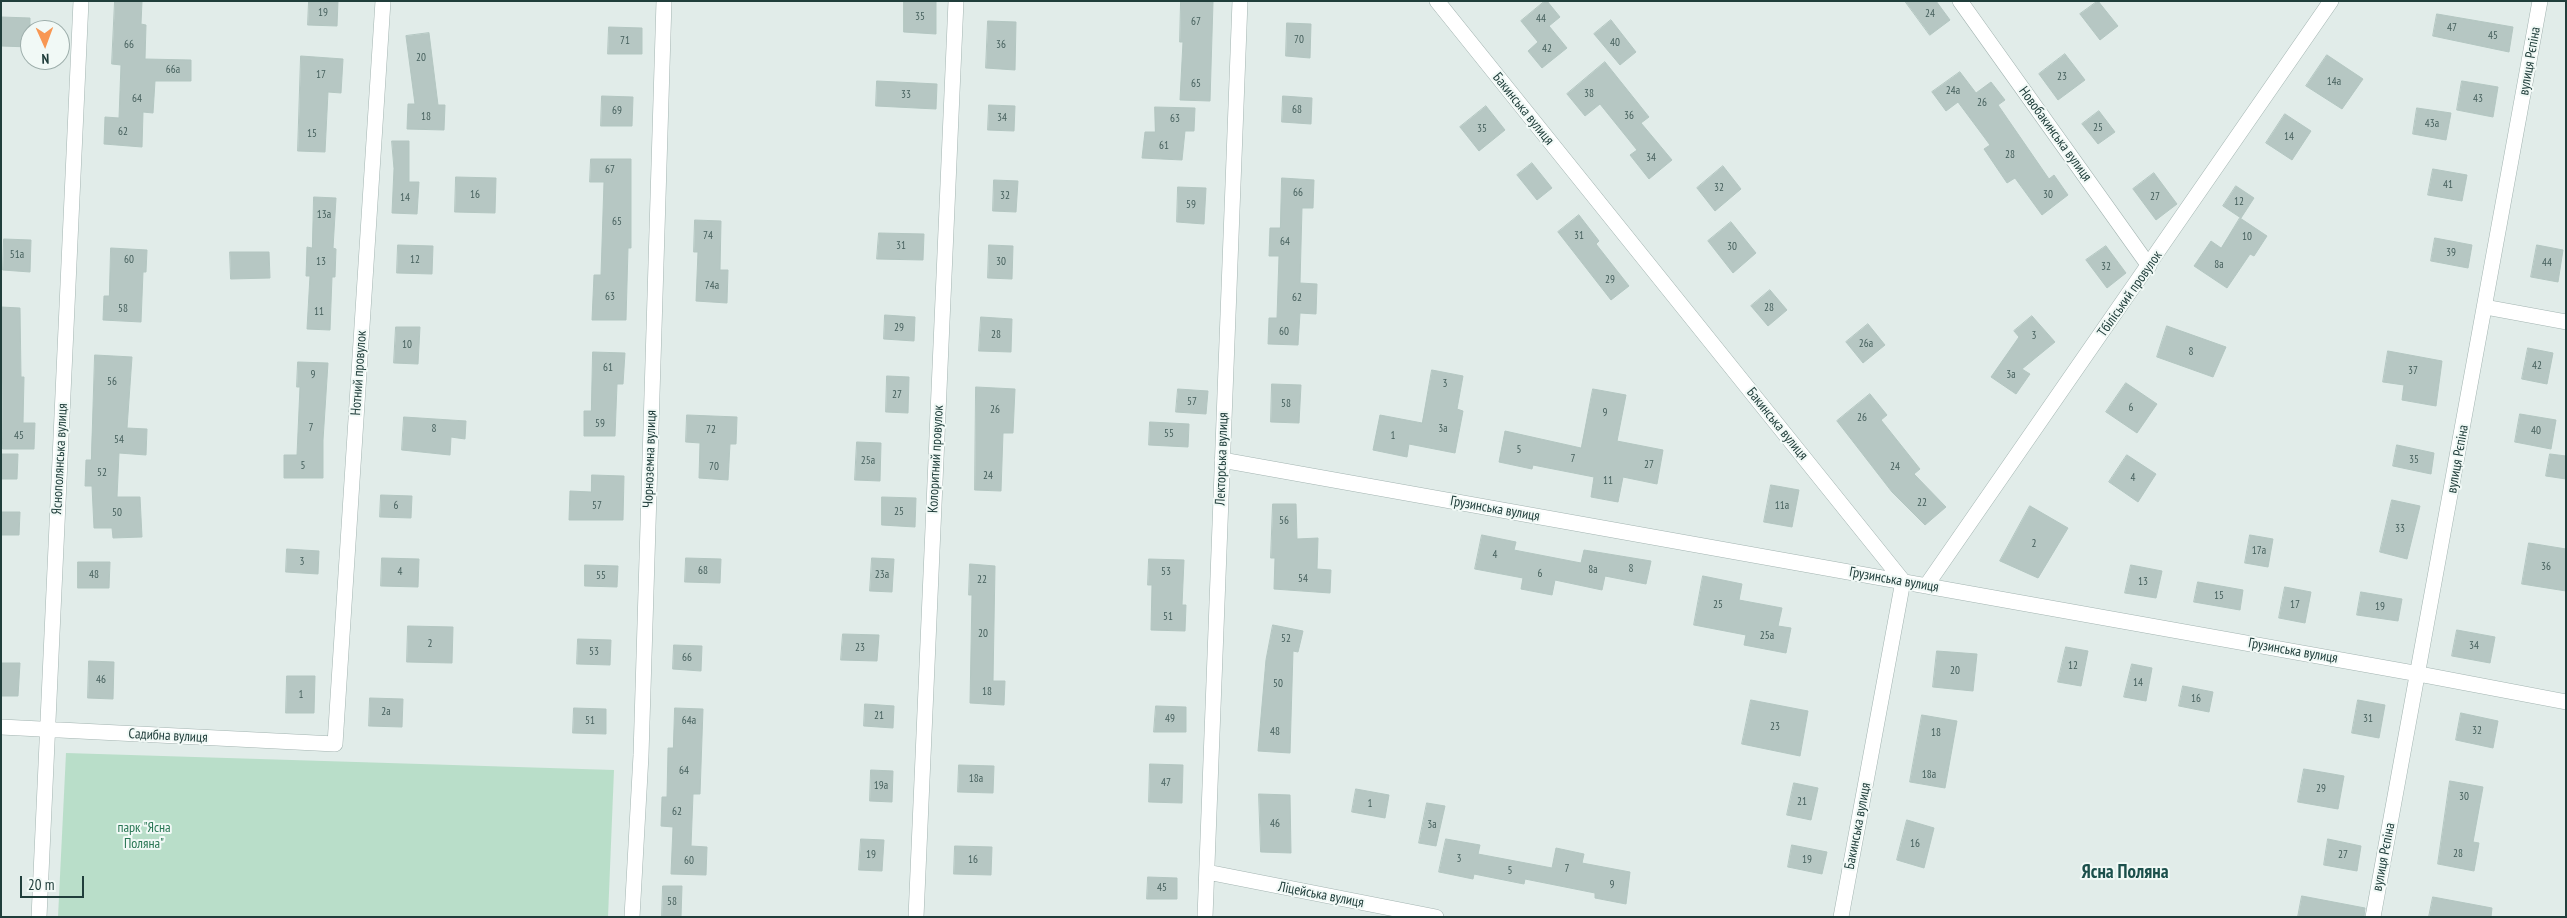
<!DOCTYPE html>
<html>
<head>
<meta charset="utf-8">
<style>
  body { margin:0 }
  #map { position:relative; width:2567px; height:918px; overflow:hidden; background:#e1ece9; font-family:"PT Sans Narrow",sans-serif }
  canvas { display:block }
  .frame { position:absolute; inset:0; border:2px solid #203e3b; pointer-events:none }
  .north { position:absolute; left:20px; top:20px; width:50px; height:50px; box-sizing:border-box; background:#f1f9f6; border:1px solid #9daeab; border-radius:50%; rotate:178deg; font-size:14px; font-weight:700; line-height:20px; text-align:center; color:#203e3b }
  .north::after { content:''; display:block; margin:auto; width:18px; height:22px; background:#f89753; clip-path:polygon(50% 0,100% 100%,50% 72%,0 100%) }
  .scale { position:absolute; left:20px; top:876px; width:64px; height:22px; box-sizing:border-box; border:2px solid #203e3b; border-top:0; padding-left:6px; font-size:15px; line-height:18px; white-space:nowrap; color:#203e3b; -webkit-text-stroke:4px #f1f9f6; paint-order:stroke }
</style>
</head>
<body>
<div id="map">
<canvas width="2567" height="918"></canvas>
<div class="frame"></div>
<div class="north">N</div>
<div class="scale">20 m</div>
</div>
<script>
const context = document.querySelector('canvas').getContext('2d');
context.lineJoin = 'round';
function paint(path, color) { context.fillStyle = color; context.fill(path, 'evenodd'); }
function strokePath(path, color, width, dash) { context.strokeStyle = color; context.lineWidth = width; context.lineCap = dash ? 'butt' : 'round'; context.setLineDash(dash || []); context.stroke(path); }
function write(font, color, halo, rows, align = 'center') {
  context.font = font + ' "PT Sans Narrow",sans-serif'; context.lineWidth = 4; context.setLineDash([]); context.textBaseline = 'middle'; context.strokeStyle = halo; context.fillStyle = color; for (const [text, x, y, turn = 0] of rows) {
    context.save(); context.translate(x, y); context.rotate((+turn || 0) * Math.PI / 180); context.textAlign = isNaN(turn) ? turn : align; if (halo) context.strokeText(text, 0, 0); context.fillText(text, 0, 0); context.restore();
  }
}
const green = new Path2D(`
  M66,753L614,770L608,917H58Z`);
const building = new Path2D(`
  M115,1H142L141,24L146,25L145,59L191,60V81H155L153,113L143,112L142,147L104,144L105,117L119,118L121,65L112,64Z
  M309,1H338L337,26L308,25Z
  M904,1H936V34L904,32Z
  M1181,1L1213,2L1210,101L1180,100L1183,42H1180Z
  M1545,1H1547L1560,17L1549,26L1567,48L1542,68L1528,51L1538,42L1521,21Z
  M1905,1H1936L1950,20L1930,35Z
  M2098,1L2118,26L2100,40L2080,14Z
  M2437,14L2513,27L2509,52L2433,36Z
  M1,17L30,18V47L1,46Z
  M1611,20L1636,52L1620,65L1594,34Z
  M988,21L1016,22L1015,70L986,68Z
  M1287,23L1311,24L1310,58L1286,56Z
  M609,27L642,28V54H608Z
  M429,33L438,105H445L444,130L407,129L408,104H415L406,36Z
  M2065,54L2085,80L2058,100L2039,74Z
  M2327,55L2363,79L2342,109L2306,86Z
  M301,56L343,59L341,93L328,92L325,152L298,151Z
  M1605,62L1649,117L1641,123L1672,160L1649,179L1630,155L1637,150L1600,104L1585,116L1567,94Z
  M1960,72L1976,93L1991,82L2005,100L1998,105L2049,179L2054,175L2068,195L2042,215L2015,178L2007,183L1984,149L1990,145L1958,102L1946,111L1932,92Z
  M877,81L937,84L936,109L876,106Z
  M2462,81L2498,87L2493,117L2457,110Z
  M602,96L633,97L632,126H601Z
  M1283,96L1312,98L1311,124L1282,122Z
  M989,105L1015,106L1014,131L988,130Z
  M1486,106L1505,130L1479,151L1460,127Z
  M1155,107L1195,108L1194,131H1185L1182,160L1142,158L1145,132H1155Z
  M2417,108L2451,113L2446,140L2413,134Z
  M2099,111L2115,132L2098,144L2082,124Z
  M2285,114L2311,131L2292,160L2266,143Z
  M392,141H409V182H419L417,214L392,213L394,169Z
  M591,159H631V248H628L626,320H592L594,275H601L604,182H590Z
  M1532,163L1552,188L1537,200L1517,175Z
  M1723,166L1741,189L1715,211L1697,188Z
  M2433,169L2467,175L2462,201L2428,195Z
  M2154,173L2177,204L2156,220L2133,189Z
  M456,177L496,178L495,213L455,212Z
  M1282,178L1314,180L1313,208H1302L1300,283L1317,284L1316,314L1300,313L1298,345L1268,344L1269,318H1277L1279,256H1269L1270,228H1280Z
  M994,180L1018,181L1016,212L993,211Z
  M2236,186L2254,198L2241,218L2223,206Z
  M1178,187L1206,188L1204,224L1177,222Z
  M314,197L336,198L333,248L336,249L335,277H332L330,330L307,329L310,276H306L307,247L312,248Z
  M1579,215L1599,241L1596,244L1629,286L1611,300L1558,232Z
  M2240,218L2267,236L2254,256L2250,254L2227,288L2194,266L2211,241L2221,248Z
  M695,220L721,221L720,270H728L727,303L696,301L698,252H694Z
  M1731,222L1756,253L1733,273L1708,241Z
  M879,233L924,234L923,260L877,259Z
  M2435,238L2472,245L2468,268L2431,261Z
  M4,239L31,240L30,272L3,270Z
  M398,245L433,246L432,274L397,273Z
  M989,245L1013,246L1012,279L988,278Z
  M2537,245L2563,250L2558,282L2531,277Z
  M2106,246L2126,273L2107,288L2086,260Z
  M111,248L147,250L146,272H143L141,322L103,320L104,296H109Z
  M230,252H269L270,278L231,279Z
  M1770,290L1787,310L1768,326L1751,306Z
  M1,307L20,308L21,377H24L23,423H35L34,449H3Z
  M885,315L915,317L914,341L884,339Z
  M2032,316L2055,342L2022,369L2030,374L2016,394L1991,377L2019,337L2014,331Z
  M981,317L1012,319L1011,352L979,351Z
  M1868,324L1885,345L1863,363L1846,342Z
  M2167,326L2226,347L2213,377L2157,357Z
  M396,327H420L418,364L394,363Z
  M2528,348L2553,353L2547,384L2522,379Z
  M2388,351L2442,361L2436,406L2402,400L2404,385L2383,382Z
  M593,352L625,353L623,384H617L615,436H584V411H591Z
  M95,355L132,357L127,428L147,429L146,455L119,453L117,497H140L142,537L113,538L112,528H94L92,486H85L86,460H91Z
  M298,362L328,363L323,440V478H284V455H297L300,387H297Z
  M1432,370L1463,376L1457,409L1463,411L1455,453L1409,444L1407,457L1373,450L1380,415L1422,423Z
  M887,376L909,377L908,413L886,412Z
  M2126,383L2157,404L2137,433L2106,412Z
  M1272,384L1301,385L1299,423L1271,422Z
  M976,387L1015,389L1013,433H1003L1001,491L975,490Z
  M1178,389L1208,391L1206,414L1176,412Z
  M1593,389L1626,395L1617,441L1663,450L1657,484L1623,477L1618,502L1591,497L1594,477L1533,465L1532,469L1499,462L1505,431L1581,448Z
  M1870,394L1887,415L1881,420L1920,469L1914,474L1946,507L1925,525L1892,492L1837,421Z
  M2520,414L2556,420L2551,449L2515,442Z
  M687,415L737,417L736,444H730L728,480L699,478L700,443L686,442Z
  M404,417L466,421L465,439L451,437L450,455L402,450Z
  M1150,422L1189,424L1188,447L1149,445Z
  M857,442L881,443L880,481L855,480Z
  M2397,445L2434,453L2431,474L2393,466Z
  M1,454H18L17,479H1Z
  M2550,454L2566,456V479L2546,476Z
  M2127,455L2156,474L2138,502L2109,482Z
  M592,475L624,476L623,520H569L570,491L591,492Z
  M1771,485L1799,490L1792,527L1764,522Z
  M381,495L412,496L411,518L380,517Z
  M882,497L916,498L915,527L882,525Z
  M2392,500L2420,506L2407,559L2380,552Z
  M1273,504H1296L1297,539L1318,538L1317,569L1331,570L1330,593L1274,589L1275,558H1271Z
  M2030,506L2068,528L2038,578L2000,561Z
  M1,512H20L19,535H1Z
  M1482,535L1516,542L1514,550L1581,563L1584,550L1651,561L1646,584L1605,576L1602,590L1555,580L1552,595L1521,589L1523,578L1475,569Z
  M2250,535L2273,539L2268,567L2245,563Z
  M2529,543L2566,549V591L2522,584Z
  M287,549L319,551L318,574L286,572Z
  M382,558L419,559L418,587L381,586Z
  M686,558L721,559L720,583L685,582Z
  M872,558L894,559L892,592L870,591Z
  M1149,559L1184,560L1182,605H1186L1185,631L1151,630L1152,585H1148Z
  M78,562H110L109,588H78Z
  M970,564L995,566L993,681H1005L1004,705L970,703L972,595H969Z
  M585,565L618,566L617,587L585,586Z
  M2131,565L2162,571L2156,598L2125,593Z
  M1703,576L1742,584L1739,600L1782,608L1778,626L1791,628L1786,653L1744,645L1746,635L1694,625Z
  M2198,582L2243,590L2240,610L2194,602Z
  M2285,587L2311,592L2305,623L2279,618Z
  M2361,592L2402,599L2398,621L2357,615Z
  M1273,625L1303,631L1298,652L1293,651L1290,753L1258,751L1266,660Z
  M408,626L453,627L452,663L407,662Z
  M2457,630L2495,637L2490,663L2452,656Z
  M843,634L879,635L877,661L841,660Z
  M578,639L611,640L610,665L577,664Z
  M674,645L702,646L701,671L673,669Z
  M2066,647L2088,651L2081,686L2058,682Z
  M1937,651L1977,654L1973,691L1933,687Z
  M89,661L114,662L113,699L88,698Z
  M1,663H20L18,696H1Z
  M2132,664L2152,668L2146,701L2124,697Z
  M287,676H315L314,713H286Z
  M2183,686L2213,692L2209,712L2179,706Z
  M370,698L403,699L402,727L369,726Z
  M1751,700L1808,711L1800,756L1742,744Z
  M2358,700L2385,705L2379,738L2352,733Z
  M865,704L894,706L893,728L864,726Z
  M1156,706L1186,707V732H1154Z
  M574,708L606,709V734L573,733Z
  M675,708L703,709L700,794H693L691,846L707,847L706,875L671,874L673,827L661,826L662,797H667L668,748H673Z
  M2461,713L2498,721L2493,748L2456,740Z
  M1922,715L1957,721L1945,788L1910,782Z
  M1150,764L1183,765L1182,803L1149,802Z
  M959,765L994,766L993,793L958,792Z
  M2304,769L2344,776L2338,809L2298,802Z
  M871,770L893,771L892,802L870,801Z
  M2450,781L2483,787L2473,842L2479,843L2474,871L2438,864Z
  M1794,783L1818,788L1811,820L1787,815Z
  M1356,789L1389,795L1385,818L1352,812Z
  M1259,794L1290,795L1291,853L1261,852Z
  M1427,803L1445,806L1436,846L1419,843Z
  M1907,820L1934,828L1924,868L1897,860Z
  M861,839L884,840L882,871L859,870Z
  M1446,839L1480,845L1478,854L1552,868L1556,848L1584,854L1582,863L1630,872L1626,904L1595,898V893L1525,879L1524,884L1474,874L1473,879L1439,872Z
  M2328,839L2361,846L2357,871L2324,865Z
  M1792,845L1827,852L1822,874L1788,867Z
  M955,846L992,847L991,875L954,874Z
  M1148,877L1177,878V899H1147Z
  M663,886H682L681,917H662Z
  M2302,896L2365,908L2364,917H2298Z
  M2433,897L2492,908L2491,917H2429Z`);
const minor = new Path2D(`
  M1437,1L1903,581L1841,917
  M1960,1L2149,266
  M2485,307L2566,322
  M1222,460L2419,674L2566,702
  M1926,586L2331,1
  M1,727L335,744L383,1
  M1207,872L1436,917
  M39,917L81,1
  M632,917L641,755L664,1
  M916,917L956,1
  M1205,917L1240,1
  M2373,917L2540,1`);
const numberNames = [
  ["19",323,13],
  ["24",1930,14],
  ["35",920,17],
  ["44",1541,19],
  ["67",1196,22],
  ["47",2452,28],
  ["45",2493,36],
  ["70",1299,40],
  ["71",625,41],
  ["40",1615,43],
  ["66",129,45],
  ["36",1001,45],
  ["42",1547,49],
  ["20",421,58],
  ["66а",173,70],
  ["17",321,75],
  ["23",2062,77],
  ["14а",2334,82],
  ["65",1196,84],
  ["24а",1953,91],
  ["38",1589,94],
  ["33",906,95],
  ["64",137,99],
  ["43",2478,99],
  ["26",1982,103],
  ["68",1297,110],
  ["69",617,111],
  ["36",1629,116],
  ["18",426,117],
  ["34",1002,118],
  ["63",1175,119],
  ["43а",2432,124],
  ["25",2098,128],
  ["35",1482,129],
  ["62",123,132],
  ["15",312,134],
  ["14",2289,137],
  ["61",1164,146],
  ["28",2010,155],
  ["34",1651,158],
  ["67",610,170],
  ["41",2448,185],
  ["32",1719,188],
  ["66",1298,193],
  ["16",475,195],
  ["30",2048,195],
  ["32",1005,196],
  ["27",2155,197],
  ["14",405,198],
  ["12",2239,202],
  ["59",1191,205],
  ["13а",324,215],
  ["65",617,222],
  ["74",708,236],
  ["31",1579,236],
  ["10",2247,237],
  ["64",1285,242],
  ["31",901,246],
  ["30",1732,247],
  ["39",2451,253],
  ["51а",17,255],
  ["60",129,260],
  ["12",415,260],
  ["13",321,262],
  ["30",1001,262],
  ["44",2547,263],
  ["8а",2219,265],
  ["32",2106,267],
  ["29",1610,280],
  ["74а",712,286],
  ["63",610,297],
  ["62",1297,298],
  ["28",1769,308],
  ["58",123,309],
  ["11",319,312],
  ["29",899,328],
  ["60",1284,332],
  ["28",996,335],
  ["3",2034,336],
  ["26а",1866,344],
  ["10",407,345],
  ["8",2191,352],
  ["42",2537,366],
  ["61",608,368],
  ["37",2413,371],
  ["9",313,375],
  ["3а",2011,375],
  ["56",112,382],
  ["3",1445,384],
  ["27",897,395],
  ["57",1192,402],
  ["58",1286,404],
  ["6",2131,408],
  ["26",995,410],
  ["9",1605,413],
  ["26",1862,418],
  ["59",600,424],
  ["7",311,428],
  ["8",434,429],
  ["3а",1443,429],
  ["72",711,430],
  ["40",2536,431],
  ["55",1169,434],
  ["45",19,436],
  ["1",1393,436],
  ["54",119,440],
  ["5",1519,450],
  ["7",1573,459],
  ["35",2414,460],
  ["25а",868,461],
  ["27",1649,465],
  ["5",303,466],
  ["70",714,467],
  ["24",1895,467],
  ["52",102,473],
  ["24",988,476],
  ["4",2133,478],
  ["11",1608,481],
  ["22",1922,503],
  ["6",396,506],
  ["57",597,506],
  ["11а",1782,506],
  ["25",899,512],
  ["50",117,513],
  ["56",1284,521],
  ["33",2400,529],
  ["2",2034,544],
  ["17а",2259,551],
  ["4",1495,555],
  ["3",302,562],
  ["36",2546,567],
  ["8",1631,569],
  ["8а",1593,570],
  ["68",703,571],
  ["4",400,572],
  ["53",1166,572],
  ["6",1540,574],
  ["48",94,575],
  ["23а",882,575],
  ["55",601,576],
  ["54",1303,579],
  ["22",982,580],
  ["13",2143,582],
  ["15",2219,596],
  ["25",1718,605],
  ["17",2295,605],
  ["19",2380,607],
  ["51",1168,617],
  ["20",983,634],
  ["25а",1767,636],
  ["52",1286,639],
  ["2",430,644],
  ["34",2474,646],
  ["23",860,648],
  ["53",594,652],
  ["66",687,658],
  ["12",2073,666],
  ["20",1955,671],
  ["46",101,680],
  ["14",2138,683],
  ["50",1278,684],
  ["18",987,692],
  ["1",301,695],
  ["16",2196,699],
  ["2а",386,712],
  ["21",879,716],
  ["49",1170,719],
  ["31",2368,719],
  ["51",590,721],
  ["64а",689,721],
  ["23",1775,727],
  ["32",2477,731],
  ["48",1275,732],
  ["18",1936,733],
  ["64",684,771],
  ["18а",1929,775],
  ["18а",976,779],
  ["47",1166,783],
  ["19а",881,786],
  ["29",2321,789],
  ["30",2464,797],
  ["21",1802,802],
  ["1",1370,804],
  ["62",677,812],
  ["46",1275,824],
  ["3а",1432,825],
  ["16",1915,844],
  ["28",2458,854],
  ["19",871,855],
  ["27",2343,855],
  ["3",1459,859],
  ["16",973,860],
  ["19",1807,860],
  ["60",689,861],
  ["7",1567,869],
  ["5",1510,871],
  ["9",1612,885],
  ["45",1162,888],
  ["58",672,902]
];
const streetNames = [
  ["вулиця Рєпіна",2530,61,-80],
  ["Бакинська вулиця",1523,109,51],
  ["Новобакинська вулиця",2055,134,54],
  ["Тбіліський провулок",2130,294,-55],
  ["Нотний провулок",359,373,-86],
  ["Бакинська вулиця",1777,424,51],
  ["Яснополянська вулиця",60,459,-87],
  ["Чорноземна вулиця",650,459,-88],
  ["Колоритний провулок",936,459,-87],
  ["Лекторська вулиця",1222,459,-88],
  ["вулиця Рєпіна",2458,459,-80],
  ["Грузинська вулиця",1495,509,10],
  ["Грузинська вулиця",1894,580,10],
  ["Грузинська вулиця",2293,651,10],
  ["Садибна вулиця",168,736,3],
  ["Бакинська вулиця",1858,826,-79],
  ["вулиця Рєпіна",2384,857,-79],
  ["Ліцейська вулиця",1321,895,11]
];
const parkNames = [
  ["парк \"Ясна",144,828],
  ["Поляна\"",144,844]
];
const districtNames = [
  ["Ясна Поляна",2125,873]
];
paint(green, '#b9dec9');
paint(building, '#b6c7c3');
strokePath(building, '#b3c6c1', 1);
strokePath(minor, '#a3b4b1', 16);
strokePath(minor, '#fff', 15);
write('11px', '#46605d', null, numberNames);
write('14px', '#203e3b', '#f1f9f6', streetNames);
write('14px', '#297654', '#f1f9f6', parkNames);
write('bold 19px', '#1c504c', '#f1f9f6', districtNames);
</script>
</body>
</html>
